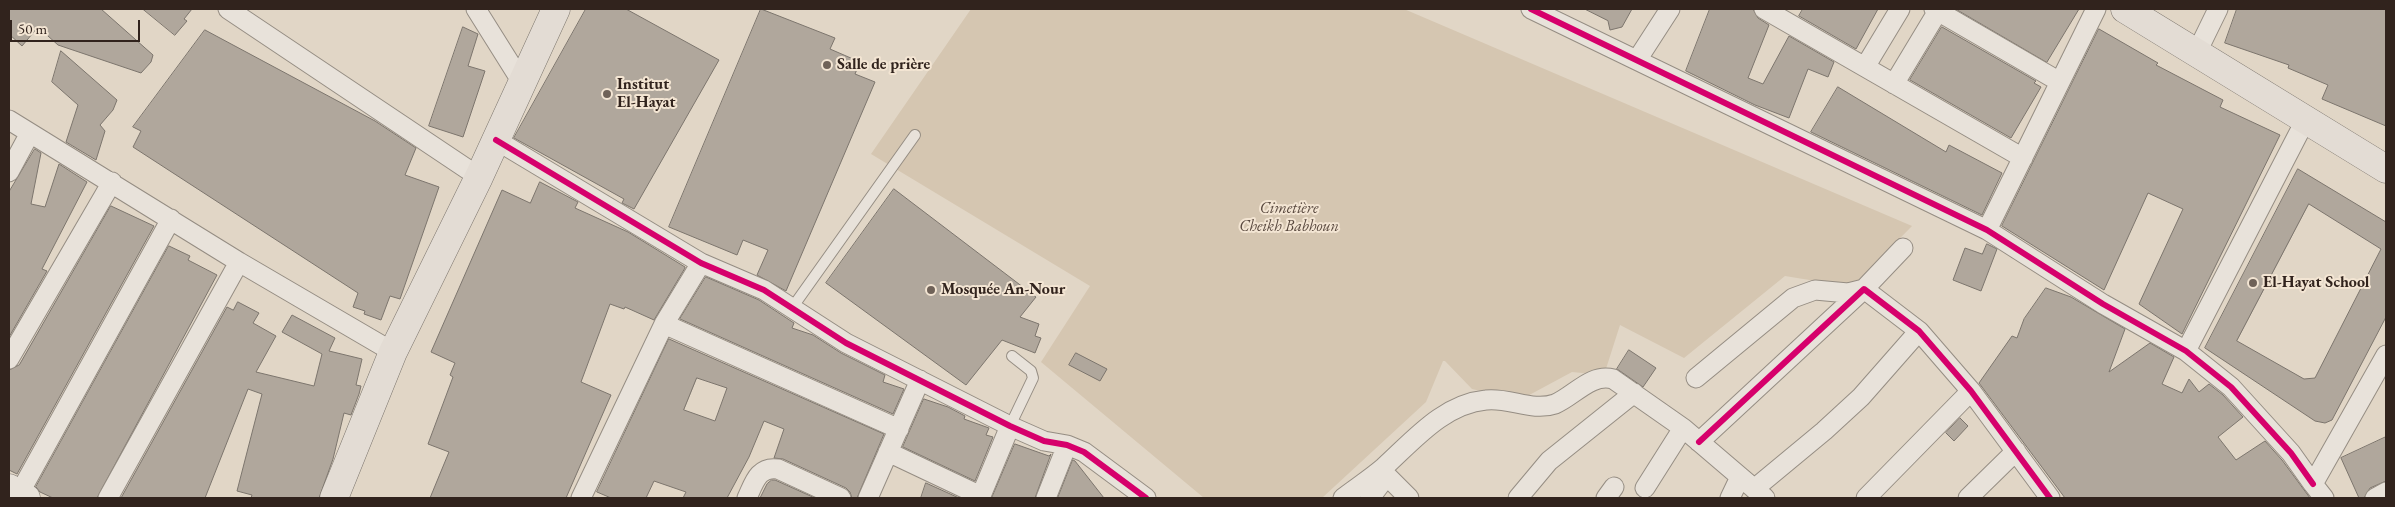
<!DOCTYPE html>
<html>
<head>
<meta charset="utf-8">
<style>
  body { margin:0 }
  #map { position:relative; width:2395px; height:507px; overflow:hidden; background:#e1d6c6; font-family:"EB Garamond",serif }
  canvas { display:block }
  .frame { position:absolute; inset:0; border:10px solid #31231d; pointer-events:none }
  .scale { position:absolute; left:10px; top:20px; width:130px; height:22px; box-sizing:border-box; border:2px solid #31231d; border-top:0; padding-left:6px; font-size:15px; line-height:18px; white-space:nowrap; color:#31231d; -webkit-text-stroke:4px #f3e5d3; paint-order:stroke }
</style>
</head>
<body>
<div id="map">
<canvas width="2395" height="507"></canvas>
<div class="frame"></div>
<div class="scale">50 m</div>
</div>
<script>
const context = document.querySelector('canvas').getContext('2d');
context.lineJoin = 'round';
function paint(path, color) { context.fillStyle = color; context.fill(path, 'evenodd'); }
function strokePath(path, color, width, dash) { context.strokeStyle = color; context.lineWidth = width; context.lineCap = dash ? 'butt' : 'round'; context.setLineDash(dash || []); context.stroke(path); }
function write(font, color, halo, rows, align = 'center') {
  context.font = font + ' "EB Garamond",serif'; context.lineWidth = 4; context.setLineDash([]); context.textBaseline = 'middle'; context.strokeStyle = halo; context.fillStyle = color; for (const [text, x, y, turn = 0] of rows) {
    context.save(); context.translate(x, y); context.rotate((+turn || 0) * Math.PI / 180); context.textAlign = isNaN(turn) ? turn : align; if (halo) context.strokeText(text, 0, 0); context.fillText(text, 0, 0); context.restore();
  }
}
const green = new Path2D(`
  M971,9H1404L1912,226L1852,287L1785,276L1684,358L1620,325L1604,375L1572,372L1520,400L1472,389L1445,361H1443L1426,402L1322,498H1204L1041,362L1090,286L871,154Z`);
const building = new Path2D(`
  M9,9H101L153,55L151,62L141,73L58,45L38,27L22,46L9,34Z
  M143,9H192L184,19L187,21L175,35Z
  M586,9H626L719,60L634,209L622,203L624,199L514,138Z
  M761,9L835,38L830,49L860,62L855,74L875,82L786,291L757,275L768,250L743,240L737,255L669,227Z
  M1585,9H1632L1622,27L1610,30L1608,21Z
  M1710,9H1753L1758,18L1769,25L1748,78L1763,84L1789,36L1834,62L1828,77L1808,69L1789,118L1755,105L1686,71Z
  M1803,9H1878L1856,49L1799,16Z
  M1956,9H2079L2047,62Z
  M2237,9H2386V126L2322,99L2328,85L2288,68L2289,65L2225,43Z
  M463,27L478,34L468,66L485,71L463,137L429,126Z
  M1942,27L2036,81L2034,83L2041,87L2011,138L1910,80Z
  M2099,29L2158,63L2156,65L2223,100L2220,107L2280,135L2182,334L2139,304L2183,209L2148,193L2104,290L2002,226Z
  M205,30L375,121L416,148L405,175L439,187L400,299L390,296L381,320L364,314L365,311L353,307L358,293L133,147L141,131L133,127Z
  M61,51L117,100L113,110L100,125L105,131L96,160L66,142L78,105L52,82Z
  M1838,87L1946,152L1949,145L2002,173L1982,215L1811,132Z
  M35,149L41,153L31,204L45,207L59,164L87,182L42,269L47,271L9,337V192Z
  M2298,169L2386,222V317L2332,420L2325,423L2315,421L2205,348ZM2309,204L2381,249L2315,378L2304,379L2237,341Z
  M540,182L578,202L575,208L628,232L685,267V268L654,320L625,307L624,309L610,304L581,382L611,395L566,498H430L449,452L428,444L453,377L450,375L455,363L431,352L502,190L530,203Z
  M894,189L1036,297L1020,317L1039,324L1035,336L1041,338L1035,353L1002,340L966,385L826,283Z
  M111,206L154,226L17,474L9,470V370L19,365Z
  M1987,244L1997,249L1981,291L1953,280L1965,248L1982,254Z
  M169,246L190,256L188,260L217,275L97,498H53L40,492L36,487Z
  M706,277L759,300L794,323L792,328L813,335L841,353L885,375L883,382L904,389L893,414L680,319Z
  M2046,288L2071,297L2125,329L2109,372L2150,343L2174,357L2162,384L2182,393L2189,379L2199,392L2209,384L2223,395L2243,417L2218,437L2236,460L2265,441L2282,460L2310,498H2065L1979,383L2012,336L2017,338L2024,319Z
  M238,302L259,313L253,323L276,336L256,372L314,386L322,354L282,332L292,315L335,338L329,351L362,359L356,385L361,386L359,394L351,415L344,413L333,459L319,498H251L252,495L237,491L262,394L248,389L205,498H121L227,307L233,310Z
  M669,339L884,434L857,498H852L850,492L846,488L783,459L774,458L784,429L764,421L749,457L727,498H683L686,492L654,481L646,498H611L597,492ZM697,378L727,388L715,421L684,410Z
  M1629,350L1656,368L1643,387L1617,369Z
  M1076,353L1107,369L1100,381L1069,365Z
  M924,399L948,407L965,416L964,419L989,428L986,435L993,437L975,481L903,447Z
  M1960,418L1968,426L1954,441L1946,433Z
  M2386,437V481L2370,488L2364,498H2359L2341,458Z
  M1015,444L1049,456L1051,454L1035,498H992Z
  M1073,460L1075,461L1104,498H1058Z
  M772,480H775L815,498H760L767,484Z
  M926,483L959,498H921Z`);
const lane = new Path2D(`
  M792,308L915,135
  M1010,426L1033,378L1031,371L1012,356`);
const street = new Path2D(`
  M228,9L479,177
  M476,9L523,84
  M1531,9L1987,230L2103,304L2186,351L2231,387L2291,453L2313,484
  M1764,9L2023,158
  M1934,9L2060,82
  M2197,52L2218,9
  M1637,60L1670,9
  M1865,67L1900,9
  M1894,84L1938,11
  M9,120L239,262L393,352
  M496,140L701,263L764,290L846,343L1010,426L1044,441L1067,445L1084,452L1146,498
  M9,172L30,133
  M1987,230L2096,9
  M664,324L899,429
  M2186,351L2306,119
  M9,359L112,182
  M1696,378L1793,298L1815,290L1848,293L1864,289L1903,248
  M1699,442L1864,289L1919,331L1971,391L2050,498
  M888,452L981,496
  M1381,470L1409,498
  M1645,488L1683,428
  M1754,489L1824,431L1861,397L1919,331
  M19,494L171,219
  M108,498L239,262
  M581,498L664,324L701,263
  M747,498C754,483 758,466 778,469L841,498
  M868,498L920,380
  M980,498L1010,426
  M1046,498L1067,445
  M1343,498C1356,488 1370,479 1383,468C1413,441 1443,404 1486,400C1509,397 1532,412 1555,404C1574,396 1591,373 1613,379L1683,428L1765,498
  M1370,498L1386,477
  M1518,498L1549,461L1634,393
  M1606,498L1614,487
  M1730,498L1740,477
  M1866,498L1971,391
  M1968,498L2016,451
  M2324,498L2313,484L2386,355
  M2375,498L2386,492`);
const secondary = new Path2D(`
  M9,488L26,498`);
const primary = new Path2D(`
  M2125,9L2386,169
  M334,498L393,352L479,177L556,9`);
const cycleway = new Path2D(`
  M1531,9L1987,230L2103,304L2186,351L2231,387L2291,453L2313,484
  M496,140L701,263L764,290L846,343L1010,426L1044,441L1067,445L1084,452L1146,498
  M1699,442L1864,289L1919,331L1971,391L2050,498`);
const markers = [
  [827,65,5,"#6f6258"],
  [607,94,5,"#6f6258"],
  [2253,283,5,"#6f6258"],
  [931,290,5,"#6f6258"]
];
const poiNames = [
  ["Salle de prière",837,65],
  ["Institut",617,85],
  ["El-Hayat",617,103],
  ["El-Hayat School",2263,283],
  ["Mosquée An-Nour",941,290]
];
const parkNames = [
  ["Cimetière",1289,209],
  ["Cheikh Babhoun",1289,227]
];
paint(green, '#d5c6b1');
paint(building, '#b0a79c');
strokePath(building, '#7c756d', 1);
strokePath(lane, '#958d83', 12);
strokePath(street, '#958d83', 21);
strokePath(secondary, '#7c756d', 29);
strokePath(primary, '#7c756d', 29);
strokePath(lane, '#e8e2da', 10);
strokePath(street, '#e8e2da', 19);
strokePath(secondary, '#e8e2da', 28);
strokePath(primary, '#e3dcd4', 28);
strokePath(cycleway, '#d6006c', 6);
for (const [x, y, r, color] of markers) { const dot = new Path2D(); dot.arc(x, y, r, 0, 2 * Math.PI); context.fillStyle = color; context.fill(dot); strokePath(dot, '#f3e5d3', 2); }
write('bold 16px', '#31231d', '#f3e5d3', poiNames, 'left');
write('italic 16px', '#58483e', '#f3e5d3', parkNames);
</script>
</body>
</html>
